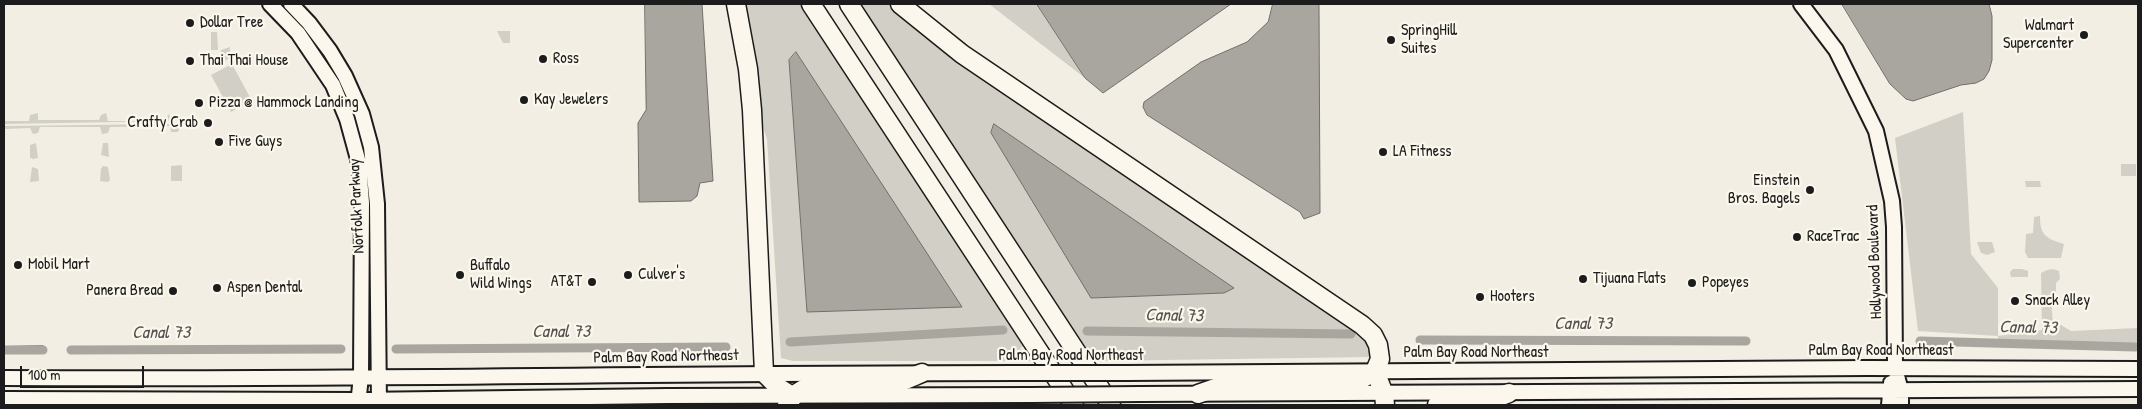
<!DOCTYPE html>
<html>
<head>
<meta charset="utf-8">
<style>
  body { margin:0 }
  #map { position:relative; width:2142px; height:409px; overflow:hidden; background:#f2eee4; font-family:"Patrick Hand",sans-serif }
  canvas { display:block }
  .frame { position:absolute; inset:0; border:5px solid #1c1c1c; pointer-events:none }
  .scale { position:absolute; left:20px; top:366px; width:124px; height:22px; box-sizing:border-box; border:2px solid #1c1c1c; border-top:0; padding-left:6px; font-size:15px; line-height:18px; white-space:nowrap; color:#1c1c1c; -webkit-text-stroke:4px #fbf7ec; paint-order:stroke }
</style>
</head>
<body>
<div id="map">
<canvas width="2142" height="409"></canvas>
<div class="frame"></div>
<div class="scale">100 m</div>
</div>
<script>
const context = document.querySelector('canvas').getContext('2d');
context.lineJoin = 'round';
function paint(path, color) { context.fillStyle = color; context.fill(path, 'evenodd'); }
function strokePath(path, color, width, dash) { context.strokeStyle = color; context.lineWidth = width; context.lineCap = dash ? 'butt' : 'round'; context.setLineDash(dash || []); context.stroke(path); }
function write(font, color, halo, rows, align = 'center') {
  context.font = font + ' "Patrick Hand",sans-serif'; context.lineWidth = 4.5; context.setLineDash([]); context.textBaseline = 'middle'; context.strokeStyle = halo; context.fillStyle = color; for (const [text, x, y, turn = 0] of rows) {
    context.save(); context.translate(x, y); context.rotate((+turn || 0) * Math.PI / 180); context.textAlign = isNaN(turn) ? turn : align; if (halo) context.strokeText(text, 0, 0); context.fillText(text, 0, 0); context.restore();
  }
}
const green = new Path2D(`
  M741,4H801L1024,346L1020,348L1031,361H793L781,358L767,139L756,107ZM795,52L807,312L789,60Z
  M860,4H895L1360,332L1370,343L1372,357L1094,361ZM1233,288L1224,293L1091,298Z
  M989,4H1037L1085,78Z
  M497,31H510V43H503Z
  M211,32H217L218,50H211Z
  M230,47V58L220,63L221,50Z
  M232,64L252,101L231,112L211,75Z
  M1963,112L1971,254L1998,288V336L2042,330L2041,273C2048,269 2052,268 2059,271L2060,279L2056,283V296L2051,297L2053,325H2061L2071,331L2138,328V351L1998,345V336L1918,331L1895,138Z
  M38,113V120H99L101,115L106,113L108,121H167L168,114L174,121L4,124V121H29L30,115Z
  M176,124L179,129L178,132H171L170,126L110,127L108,133L102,134L100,127H40L38,133L33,134L30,128L4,129V126Z
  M36,143L38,158L32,159L30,157V145Z
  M103,143H108L109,157L101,155Z
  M2121,164H2136V176H2121Z
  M182,165V181H171V166Z
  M103,166L108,167L110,180L108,182L100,181L101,169Z
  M32,167L38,169L39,181L30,182Z
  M2025,181H2040L2041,187H2026Z
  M2040,216C2040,236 2046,238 2064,244L2061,258H2028L2025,252L2026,234L2033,233L2034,217Z
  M1977,242H1992L1995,252L1987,255L1981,253Z
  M2013,269H2022L2028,271V277H2011L2010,272Z`);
const water = new Path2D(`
  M645,4H702L713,181L700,183L697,196L691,201L639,202L638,123L646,110Z
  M1037,4H1231L1103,93L1085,78Z
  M1273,4H1319L1320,213L1304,219L1300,212L1147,115L1143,107L1144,102L1201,62L1247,42L1268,22Z
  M1842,4H1989L1992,16V60L1989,71L1984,79L1976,83L1961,85L1913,101L1906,99L1890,84Z
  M796,52L962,307L807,312L789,60Z
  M994,124L1234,288L1224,293L1091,298L991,133Z
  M43,346V350H4V347Z`);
const canal = new Path2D(`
  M1087,331L1351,334
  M1420,340L1746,341
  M1920,341L2135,347
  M790,342L1003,330
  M396,349L726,347
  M4,350H43
  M71,350L341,349`);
const secondary = new Path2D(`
  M270,4L298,33L333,85L347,119L359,163L362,203L361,376L358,405
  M291,4L309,23L330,51L345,76L362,114L371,147L377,204L379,405
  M1801,4L1836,50L1876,131L1892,201L1894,227L1895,368L1901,391V405
  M1126,373L1867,368L2138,369
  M4,378C342,380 679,373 1017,373
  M1140,394L2138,389
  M4,399L358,400L668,396L1031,395
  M1889,405L1891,383`);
const highway = new Path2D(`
  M736,4L748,69L752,110L764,373L778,387L792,396
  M811,4L1074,405
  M849,4L1111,405
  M900,4L962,54L1362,325L1373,335L1378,345L1380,359L1375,371L1355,383L1224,385L1198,394
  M1375,371L1384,394L1385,405
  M787,405C807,369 859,390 892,384C902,382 912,377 922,373
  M1437,405L1445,403L1486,402L1509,393`);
const secondaryBridge = new Path2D(`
  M1017,373H1126
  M1031,395L1140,394`);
const markers = [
  [190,23,5,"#1c1c1c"],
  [2084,35,5,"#1c1c1c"],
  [1391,40,5,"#1c1c1c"],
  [543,59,5,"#1c1c1c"],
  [190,61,5,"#1c1c1c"],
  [524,100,5,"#1c1c1c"],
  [199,103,5,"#1c1c1c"],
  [208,123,5,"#1c1c1c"],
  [219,142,5,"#1c1c1c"],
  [1383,152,5,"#1c1c1c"],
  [1810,190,5,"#1c1c1c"],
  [1797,237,5,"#1c1c1c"],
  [18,265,5,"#1c1c1c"],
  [460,275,5,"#1c1c1c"],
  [628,275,5,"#1c1c1c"],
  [1583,279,5,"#1c1c1c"],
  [592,282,5,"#1c1c1c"],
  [1692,283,5,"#1c1c1c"],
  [217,288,5,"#1c1c1c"],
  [173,291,5,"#1c1c1c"],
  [1480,297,5,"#1c1c1c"],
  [2015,301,5,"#1c1c1c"]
];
const poiNames = [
  ["Dollar Tree",200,23],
  ["Walmart",2074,26,"right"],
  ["Supercenter",2074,44,"right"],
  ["SpringHill",1401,31],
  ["Suites",1401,49],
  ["Ross",553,59],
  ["Thai Thai House",200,61],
  ["Kay Jewelers",534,100],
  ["Pizza @ Hammock Landing",209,103],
  ["Crafty Crab",198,123,"right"],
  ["Five Guys",229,142],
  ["LA Fitness",1393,152],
  ["Einstein",1800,181,"right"],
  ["Bros. Bagels",1800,199,"right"],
  ["RaceTrac",1807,237],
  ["Mobil Mart",28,265],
  ["Buffalo",470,266],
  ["Wild Wings",470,284],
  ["Culver's",638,275],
  ["Tijuana Flats",1593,279],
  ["AT&T",582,282,"right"],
  ["Popeyes",1702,283],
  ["Aspen Dental",227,288],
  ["Panera Bread",163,291,"right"],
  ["Hooters",1490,297],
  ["Snack Alley",2025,301]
];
const streetNames = [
  ["Norfolk Parkway",357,206,-93],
  ["Hollywood Boulevard",1875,262,-92],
  ["Palm Bay Road Northeast",1881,351],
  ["Palm Bay Road Northeast",1476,353],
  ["Palm Bay Road Northeast",1071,356],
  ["Palm Bay Road Northeast",666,357,-1]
];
const waterNames = [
  ["Canal 73",1174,316,1],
  ["Canal 73",1583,324],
  ["Canal 73",2028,328,1],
  ["Canal 73",561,332],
  ["Canal 73",161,333]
];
paint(green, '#d2cfc6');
paint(water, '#a9a6a0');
strokePath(water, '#716f6b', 1);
strokePath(canal, '#a9a6a0', 9);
strokePath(secondary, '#1c1c1c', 18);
strokePath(highway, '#1c1c1c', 21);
strokePath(secondary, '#fbf7ec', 14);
strokePath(highway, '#fbf7ec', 18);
strokePath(secondaryBridge, '#1c1c1c', 18, []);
strokePath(secondaryBridge, '#fbf7ec', 14);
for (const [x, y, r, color] of markers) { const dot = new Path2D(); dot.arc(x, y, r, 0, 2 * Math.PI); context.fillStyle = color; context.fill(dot); strokePath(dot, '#fbf7ec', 2); }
write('16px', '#1c1c1c', '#fbf7ec', poiNames, 'left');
write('16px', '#1c1c1c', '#fbf7ec', streetNames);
write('italic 18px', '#545351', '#fbf7ec', waterNames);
</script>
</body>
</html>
